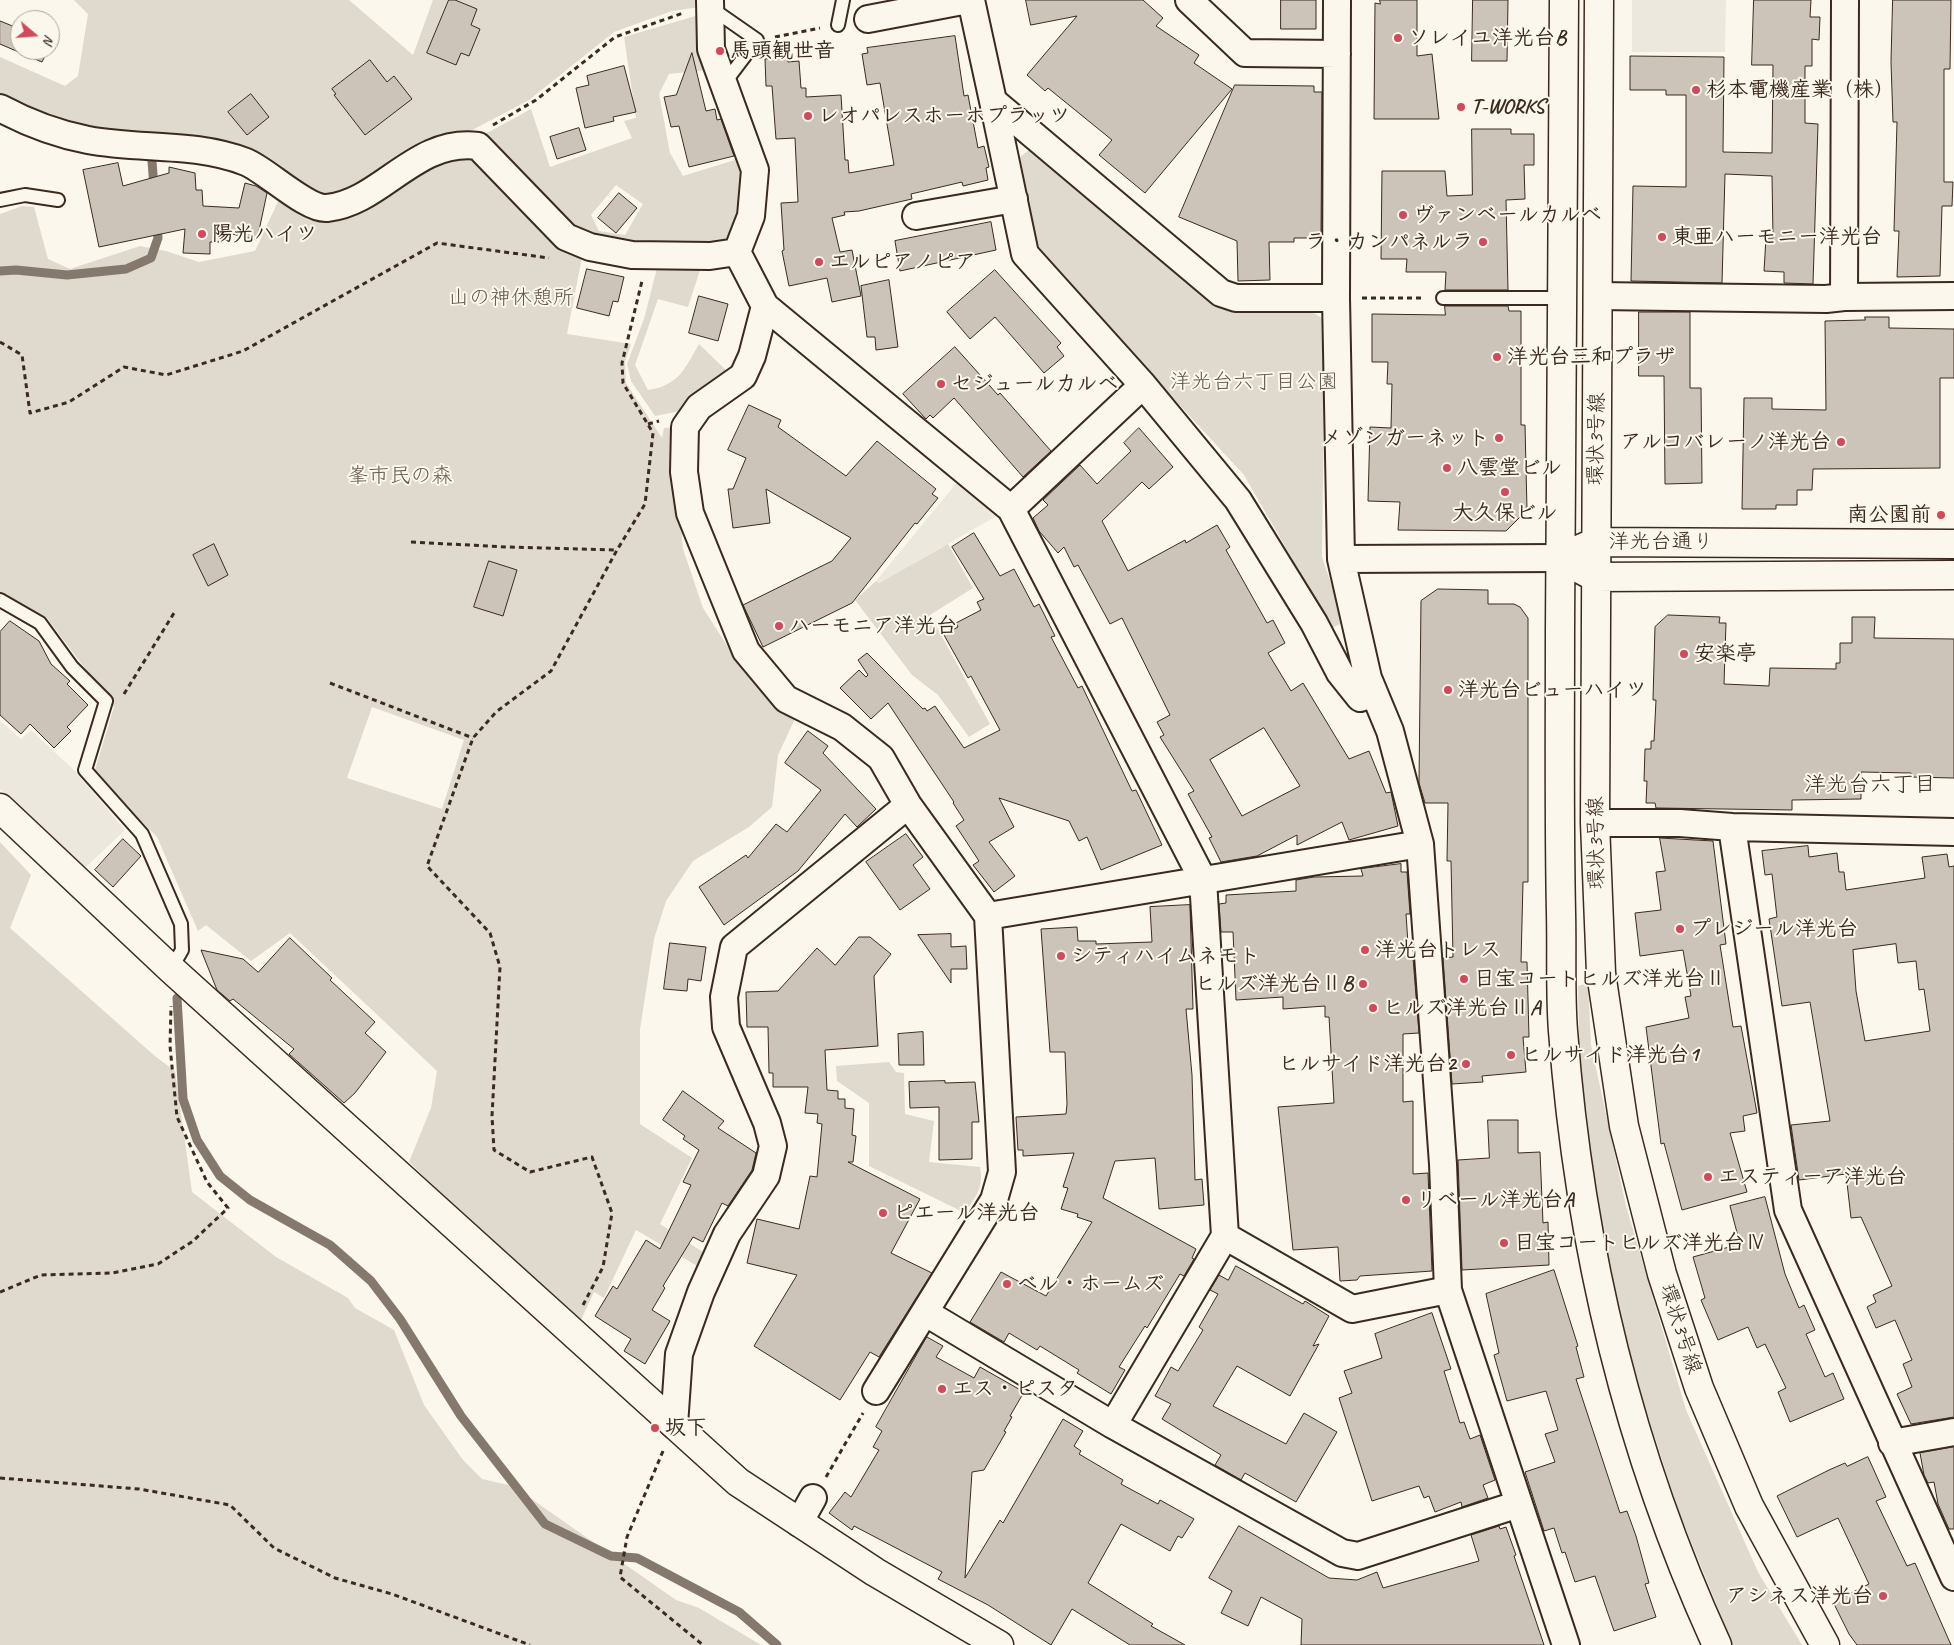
<!DOCTYPE html>
<html>
<head>
<meta charset="utf-8">
<style>
  body { margin:0 }
  #map { position:relative; width:1954px; height:1645px; overflow:hidden; background:#fbf7ec; font-family:Caveat,sans-serif }
  canvas { display:block }
  .north { position:absolute; left:10px; top:10px; width:50px; height:50px; box-sizing:border-box; background:#fbf7ec; border:1px solid #aea59a; border-radius:50%; rotate:108deg; font-size:14px; font-weight:700; line-height:20px; text-align:center; color:#3b2a1e }
  .north::after { content:''; display:block; margin:auto; width:18px; height:22px; background:#d1495b; clip-path:polygon(50% 0,100% 100%,50% 72%,0 100%) }
</style>
</head>
<body>
<div id="map">
<canvas width="1954" height="1645"></canvas>
<div class="north">N</div>
</div>
<script>
const context = document.querySelector('canvas').getContext('2d');
context.lineJoin = 'round';
function paint(path, color) { context.fillStyle = color; context.fill(path, 'evenodd'); }
function strokePath(path, color, width, dash) { context.strokeStyle = color; context.lineWidth = width; context.lineCap = dash ? 'butt' : 'round'; context.setLineDash(dash || []); context.stroke(path); }
function write(font, color, halo, rows, align = 'center') {
  context.font = font + ' Caveat,"Klee One",sans-serif'; context.lineWidth = 4; context.setLineDash([]); context.textBaseline = 'middle'; context.strokeStyle = halo; context.fillStyle = color; for (const [text, x, y, turn = 0] of rows) {
    context.save(); context.translate(x, y); context.rotate((+turn || 0) * Math.PI / 180); context.textAlign = isNaN(turn) ? turn : align; if (halo) context.strokeText(text, 0, 0); context.fillText(text, 0, 0); context.restore();
  }
}
const built = new Path2D(`
  M1632,0H1726L1725,52H1632Z
  M959,480L995,517L879,583L876,581Z
  M0,721L21,739L31,730L75,771L125,830L83,870L0,789Z`);
const green = new Path2D(`
  M74,0H349L413,55L433,0H699L700,7L672,11L614,32L529,100L344,198L324,200L253,154L91,130L0,98V57L65,86L78,76L88,14Z
  M702,14L709,70L669,74L659,94L670,153L683,176L738,159L746,184L738,230L724,247L594,241L573,230L476,139L531,109L550,167L632,138L624,121L636,118L624,37ZM616,185L643,204L625,235L599,231L591,215Z
  M1029,150L1228,311H1311L1325,320L1322,557L1344,622L1332,628L1244,475L1036,249L1020,157Z
  M453,152H476L582,257L567,334L631,344L625,362L626,383L662,438L664,428L677,427L674,443L683,549L703,608L737,661L795,719L778,755L772,807L749,827L693,861L666,901L654,939L640,1029V1124L692,1158L660,1224L709,1256L704,1270L636,1230L604,1298L594,1292L581,1320L573,1312L569,1318L409,1162L431,1108L437,1071L290,933L251,961L206,925L198,931L157,837L94,773L114,707L47,618L0,592V214L22,206L34,207L48,259L70,269L140,246L166,251L199,262L255,251L282,193L325,214ZM372,707L464,740L442,809L347,778Z
  M701,267L688,307L658,299L635,365L648,390C679,385 684,370 699,344L732,376L685,410L655,416L631,381L627,364L644,319L657,268Z
  M948,544L973,588L930,615L990,724L969,737L938,695L912,675L855,600L876,581L879,583Z
  M0,842L31,875L10,928L156,1057L175,1071L192,1192L276,1257L348,1298L355,1308L394,1330L424,1405L463,1460L482,1479L513,1486L676,1600L699,1608L761,1645H0Z
  M1588,983L1591,1045L1626,1206L1686,1410L1758,1572L1802,1645H1733L1679,1512L1631,1364L1598,1237L1581,1115L1578,986Z
  M889,1062L896,1072L904,1073L905,1114L934,1121L929,1162L980,1167C984,1188 976,1196 965,1213L869,1166V1103L837,1081L836,1066Z`);
const stream = new Path2D(`
  M152,161L154,188
  M0,271L16,270L67,275L126,269L151,258L158,238L157,223
  M177,998L183,1099L197,1140L220,1176L250,1200L330,1245L371,1281L400,1319L461,1416L545,1524L611,1556L637,1558L739,1612L777,1645`);
const building = new Path2D(`
  M449,0H455L477,9L471,25L480,29L469,56L461,53L456,65L427,53Z
  M1026,0H1143L1163,18L1156,26L1199,55L1194,63L1232,89L1145,193L1099,155L1112,140L1048,88L1045,91L1027,75L1077,16L1031,25Z
  M1281,0H1316V29H1281Z
  M1380,0H1417V56L1432,54L1439,119H1374L1375,3L1380,4Z
  M1473,0H1508L1507,61H1472Z
  M1754,0H1811L1810,17H1820L1819,40L1812,39V66H1805V123L1818,124L1813,284L1784,283V272L1764,271L1766,238H1773L1772,176L1725,174L1722,283L1631,281L1633,186L1686,187V95H1666V90H1630V56L1724,57L1723,152L1772,153L1773,65H1752Z
  M1893,0H1951L1950,69H1944V182H1953L1952,206H1942L1940,276L1897,277L1899,231H1894L1897,122H1893L1891,62Z
  M0,21L20,29V50H48L42,62L0,44Z
  M955,36L964,96L968,95L978,148L984,146L989,167L986,168L988,180L963,186L962,182L911,194L912,199L859,211L844,212L845,215L832,218L840,252L852,250L861,296L832,302L827,278L789,286L782,251L784,250L781,203L798,202L795,138L776,139L772,86H766L765,59L787,57L788,62L799,61L801,88H806V97L841,95L845,160H848L849,173L894,165L880,83L867,85L862,54L868,53L867,48Z
  M692,53L706,111L715,109L717,120L721,119L734,156L689,167L679,126L671,127L664,97L676,95Z
  M370,60L387,82L394,76L412,99L365,135L334,95L336,94L332,89Z
  M624,66L636,112L613,117L614,121L585,128L576,88L589,85L587,76Z
  M1235,85L1314,86V92H1322L1321,238H1294V242H1269L1270,280L1238,281L1237,241L1179,217Z
  M251,94L269,117L247,135L228,112Z
  M579,128L586,150L557,159L550,137Z
  M1472,129H1511V134H1534V165H1524L1525,199L1506,200L1508,290H1445L1446,272H1406L1407,259H1381L1382,171H1445L1447,196L1472,195Z
  M118,163L123,186L169,173V167L195,173L196,190H202L203,206L239,208L245,183L256,186L267,193L257,240L220,231L219,242H210V254L183,253L185,229L99,247L83,170Z
  M619,193L637,208L616,233L598,218Z
  M991,222L996,250L900,271L895,241Z
  M587,269L624,277L618,302L613,301L609,316L577,308Z
  M995,270L1061,343L1057,347L1064,356L1044,373L995,317L970,339L947,312Z
  M889,280L898,347L876,350L875,337H867L861,286Z
  M699,296L728,304L718,341L689,333Z
  M1445,306H1508L1509,311H1521V425H1525L1527,510L1506,531L1398,530L1400,502L1368,501L1370,427L1391,428L1392,384H1387L1388,362H1372V314L1445,315Z
  M1639,312H1690V388H1701L1702,483L1665,484L1664,376H1639Z
  M1865,317H1889V328L1954,329V378H1940V468L1813,469L1812,490H1797V505H1776V509H1742L1744,398H1772V409L1826,410L1825,321L1865,320Z
  M955,347L998,395L1000,393L1051,451L1023,477L954,398L933,418L930,415L926,419L903,394Z
  M749,405L781,420L778,427L846,476L877,441L936,489L932,494L938,498L917,524L915,523L852,603L763,647L743,605L832,561L851,538L766,489L770,523L733,528L728,489H733L746,458L728,450Z
  M1139,428L1173,467L1149,489L1142,482L1102,521L1128,571L1185,540L1186,543L1217,525L1230,547L1226,550L1267,623L1273,620L1285,643L1268,653L1291,691L1303,683L1349,759L1369,751L1386,793L1391,792L1398,826L1349,840L1342,822L1297,845V835L1257,856L1221,862L1209,838L1212,837L1188,794L1194,791L1160,737L1164,735L1157,722L1170,715L1122,618L1110,624L1078,565L1074,567L1064,547L1058,553L1039,531L1033,518L1048,505L1043,500L1080,465L1097,484L1131,451L1124,443ZM1264,728L1300,786L1242,816L1210,760Z
  M974,533L1000,576L1014,569L1034,607L1039,604L1055,636L1051,637L1078,688L1082,686L1132,791L1136,790L1162,845L1101,870L1087,837L1079,841L1069,821L999,798L1014,827L989,842L1015,876L994,892L973,865L979,861L956,826L964,820L953,803L954,802L888,703L871,719L840,688L859,670L866,677L868,675L858,660L867,653L923,709L925,708L927,711L935,706L964,748L1000,730L971,676L968,678L944,635L958,627L956,623L981,610L977,602L984,599L952,547Z
  M214,544L228,575L208,586L193,555Z
  M489,561L517,570L503,616L474,607Z
  M1438,589L1488,590V604H1514L1520,607L1528,618V882H1523L1521,962H1527L1529,1037H1523L1526,1072L1482,1076L1483,1082L1452,1084L1443,958L1453,957L1451,861H1447L1448,803H1425L1419,783L1421,601Z
  M1668,615L1720,617L1719,623H1726L1724,684L1769,686L1770,668L1836,669V663H1840V643H1852V617H1875L1874,638L1954,639V778L1911,777V773L1861,772V799L1792,800V810L1656,808L1655,803H1646L1647,781H1644L1645,749H1651V741H1654L1656,700H1653L1655,627Z
  M10,621L39,641L51,664L70,681L67,684L88,705L67,727L71,731L54,748L30,724L21,734L0,715V632Z
  M808,731L828,746L823,753L876,809L857,827L845,814L798,871L724,925L699,887L746,855L748,858L776,824L787,832L821,790L785,763Z
  M906,834L923,857L913,865L930,889L900,910L866,862Z
  M1660,838L1713,841L1726,944L1720,945L1733,1027L1741,1026L1757,1113L1743,1116L1745,1131L1730,1133L1747,1192L1682,1210L1664,1143L1661,1144L1646,1027L1689,1018L1685,997L1691,996L1683,950L1640,956L1635,913L1661,910L1656,872L1665,871Z
  M123,839L141,856L113,887L95,870Z
  M1808,846L1809,857L1837,853L1839,872H1844L1846,890L1925,878L1922,857L1947,854L1949,867L1954,866V1417L1911,1424L1897,1394L1912,1387L1903,1364L1912,1360L1895,1320L1876,1328L1867,1307L1876,1302L1873,1295L1892,1286L1861,1217L1851,1218L1846,1174L1799,1180L1791,1125L1830,1121L1810,1002L1782,1006L1769,919L1777,917L1772,874L1765,875L1762,851ZM1896,944L1898,963L1916,961L1919,990L1924,989L1930,1031L1865,1041L1856,991L1853,950Z
  M1401,864V872H1407L1410,914H1406L1409,959L1413,958L1419,1033L1403,1034V1102L1413,1101V1174L1428,1173L1432,1271L1360,1276L1357,1280L1340,1281L1338,1247L1293,1250L1278,1107L1334,1103L1329,1017H1325V1006L1283,1009V997L1236,1000L1233,932H1221L1219,904L1226,903V895L1296,891V880L1314,877L1363,876L1361,869Z
  M1190,905L1193,1009H1186L1192,1075L1195,1180L1202,1179L1204,1205L1159,1209L1155,1158L1115,1161L1103,1198L1196,1249L1192,1258L1194,1259L1184,1276L1180,1274L1147,1328L1145,1326L1119,1367L1125,1370L1111,1394L1077,1373L1079,1370L1040,1346L1037,1350L1009,1333L1004,1342L970,1322L1001,1272L1046,1296L1092,1222L1077,1217L1078,1214L1061,1209L1068,1188L1063,1187L1074,1153L1023,1156V1150H1018L1016,1117L1066,1114L1067,1104L1065,1052H1050L1041,929L1077,927L1078,941H1096V944L1152,942L1150,907Z
  M951,934V947L966,946L967,969H951V983L918,935Z
  M859,937H870L891,954L874,976L878,1046L825,1050L827,1090L838,1091V1099H845V1108L854,1109L852,1135L856,1136L853,1162H848L920,1199L891,1253L932,1273L879,1357L870,1352L840,1400L754,1346L797,1275L747,1263L757,1219L799,1229L810,1176L817,1177L822,1124L817,1123L818,1114L805,1113L808,1087H773V1073H769L768,1027H747L746,992L778,991L817,948L835,965Z
  M290,938L332,978L330,980L375,1022L365,1033L386,1052L355,1093L344,1103L289,1054L294,1049L233,999L230,1001L217,990L201,950L243,959L258,972Z
  M670,943L706,947L701,981L688,979L687,991L664,989Z
  M923,1032L924,1065H899L898,1034Z
  M945,1081V1083L975,1082L979,1122H972V1159L939,1160V1107L910,1108L909,1082Z
  M683,1091L724,1121L718,1128L756,1153L752,1170L728,1206L722,1203L703,1242L693,1237L663,1286L665,1288L652,1310L670,1321L645,1364L624,1351L631,1339L595,1316L613,1286L617,1289L646,1240L660,1249L691,1185L683,1182L699,1150L683,1139L685,1136L663,1120Z
  M1488,1120H1518V1153L1540,1152L1543,1223L1548,1222L1549,1265L1462,1270L1458,1160L1489,1158Z
  M1765,1197L1785,1274L1799,1308L1804,1305L1815,1330L1806,1334L1825,1377L1833,1373L1844,1399L1790,1422L1778,1392L1786,1388L1765,1344L1757,1348L1748,1327L1718,1340L1701,1300L1705,1298L1693,1257L1740,1244L1730,1206Z
  M1236,1266L1303,1304L1305,1301L1329,1316L1313,1346L1319,1344L1290,1396L1237,1366L1213,1406L1286,1444L1304,1413L1337,1432L1296,1502L1245,1473L1241,1480L1215,1465L1221,1455L1162,1419L1171,1404L1155,1396L1171,1367L1178,1371L1203,1330L1199,1327L1218,1294L1210,1290L1219,1275L1228,1280Z
  M1554,1270L1578,1346L1576,1347L1584,1377L1576,1379L1620,1513L1627,1511L1636,1536L1649,1583L1645,1584L1656,1617L1614,1631L1595,1576L1575,1582L1565,1552L1562,1553L1554,1528L1544,1531L1525,1472L1555,1462L1545,1434L1558,1430L1546,1391L1507,1401L1494,1355L1499,1353L1486,1294Z
  M1432,1313L1451,1369L1444,1371L1460,1423L1464,1422L1470,1439L1480,1435L1495,1480L1483,1485L1488,1498L1462,1507L1461,1502L1435,1512L1429,1496L1424,1498L1419,1486L1372,1501L1339,1398L1352,1393L1344,1371L1382,1358L1375,1334Z
  M927,1337L943,1346L936,1357L974,1378L980,1367L1024,1392L1010,1416L1012,1417L1004,1431L1006,1432L984,1470L972,1472L965,1578L1000,1520L1003,1523L1063,1419L1083,1431L1074,1446L1081,1451L1079,1454L1123,1480L1121,1484L1158,1504L1160,1500L1194,1519L1182,1538L1178,1536L1170,1551L1121,1524L1088,1583L1153,1624L1151,1626L1185,1645H1130L1072,1609L1051,1645L988,1605L938,1579L942,1572L854,1526L852,1530L829,1513L845,1492L851,1497L879,1450L873,1447L882,1431L876,1427Z
  M1954,1447V1529H1949L1938,1504L1934,1482L1928,1483L1924,1475L1920,1453Z
  M1868,1457L1886,1497L1876,1501L1907,1566L1915,1563L1951,1645H1857L1849,1634L1833,1602L1869,1584L1838,1518L1797,1537L1777,1496L1829,1470L1845,1463L1847,1466Z
  M1239,1526L1329,1578L1357,1580L1377,1572L1383,1588L1479,1561L1471,1535L1499,1526L1500,1529L1506,1527L1516,1555L1514,1556L1544,1645H1301L1302,1619L1261,1597L1248,1626L1221,1613L1232,1591L1209,1578Z`);
const path = new Path2D(`
  M775,37L820,28
  M493,125L536,100L615,37L683,13
  M1362,298H1423
  M0,342L22,355L30,413L69,402L124,367L166,375L243,351L437,243L549,258
  M648,424L659,421
  M411,542L506,547L617,550
  M330,683L473,738
  M124,694L174,613
  M0,1292L41,1275L112,1273L158,1264L193,1241L228,1208L207,1182L177,1117L170,1046L171,1006
  M583,1305L603,1267L612,1213L592,1157L530,1172L494,1150L492,1116L500,967L490,933L427,866L473,738L496,712L551,671L617,550L645,504L653,433L623,383L622,363L642,281
  M663,1451L627,1537L620,1577L703,1645
  M826,1477L863,1413
  M0,1478L139,1489L230,1505L274,1548L335,1578L392,1594L530,1645`);
const lane = new Path2D(`
  M711,8L757,40L723,85
  M838,25L843,0
  M0,200L25,195L58,200
  M1443,298H1563
  M0,600L40,623L72,667L106,701L85,770L142,834L181,924L182,950L171,969`);
const street = new Path2D(`
  M710,0L711,49L755,170L751,216L737,252L765,306L1011,509L1203,880L1225,1236L1113,1425L1342,1553L1358,1556L1519,1504L1566,1645
  M971,0L993,101L1221,293L1236,298H1336
  M1189,0L1245,53L1337,54
  M1337,0L1336,298L1341,559L1560,558
  M1845,0L1844,297L1954,296
  M868,19L968,0
  M993,101L1025,254L1143,385L1238,500L1314,623L1340,673L1360,698L1374,693
  M0,108C28,123 57,134 88,140C141,150 194,142 246,162C266,170 307,210 327,208C381,203 415,138 478,146L566,237L590,247L632,255L710,256L737,252
  M916,216L1014,199
  M1598,296L1826,299L1844,297
  M765,306L752,356L743,376L699,407L685,427L684,472L690,513L746,651L786,699L842,727L881,758L908,805L988,916L1002,1172L994,1200L876,1391
  M1011,509L1143,385
  M1341,559L1368,678L1390,731L1420,844L1443,1164L1448,1290L1519,1504
  M1595,823H1680L1732,827L1954,832
  M1732,827L1788,1210L1954,1577
  M988,916L1420,844
  M1225,1236L1352,1309L1448,1290
  M926,1313L1113,1425
  M674,1425L679,1354L701,1292L727,1234L766,1176L773,1146L767,1123L726,1027L724,997L734,947L908,805
  M1892,1443L1954,1432
  M799,1523L813,1498`);
const secondary = new Path2D(`
  M1564,0C1563,209 1561,419 1560,628C1560,723 1559,818 1561,913C1562,952 1560,992 1563,1031C1579,1243 1628,1451 1717,1645
  M1599,0L1595,823L1601,973L1624,1126L1662,1274L1699,1388L1749,1506L1825,1645
  M1580,549L1596,542L1954,544
  M1580,569L1595,577L1954,575
  M0,808L171,969L738,1482L875,1572L999,1645`);
const markers = [
  [1398,38,5,"#d1495b"],
  [720,51,5,"#d1495b"],
  [1696,90,5,"#d1495b"],
  [1461,107,5,"#d1495b"],
  [808,116,5,"#d1495b"],
  [1403,215,5,"#d1495b"],
  [202,234,5,"#d1495b"],
  [1662,237,5,"#d1495b"],
  [1483,242,5,"#d1495b"],
  [819,262,5,"#d1495b"],
  [1497,357,5,"#d1495b"],
  [941,384,5,"#d1495b"],
  [1499,438,5,"#d1495b"],
  [1841,442,5,"#d1495b"],
  [1447,468,5,"#d1495b"],
  [1505,492,5,"#d1495b"],
  [1941,515,5,"#d1495b"],
  [779,626,5,"#d1495b"],
  [1684,654,5,"#d1495b"],
  [1448,690,5,"#d1495b"],
  [1680,929,5,"#d1495b"],
  [1365,950,5,"#d1495b"],
  [1061,956,5,"#d1495b"],
  [1464,979,5,"#d1495b"],
  [1363,984,5,"#d1495b"],
  [1373,1008,5,"#d1495b"],
  [1511,1055,5,"#d1495b"],
  [1466,1064,5,"#d1495b"],
  [1708,1177,5,"#d1495b"],
  [1406,1200,5,"#d1495b"],
  [883,1213,5,"#d1495b"],
  [1504,1243,5,"#d1495b"],
  [1007,1284,5,"#d1495b"],
  [942,1389,5,"#d1495b"],
  [655,1428,5,"#d1495b"],
  [1883,1596,5,"#d1495b"]
];
const poiNames = [
  ["ソレイユ洋光台B",1408,38],
  ["馬頭観世音",730,51],
  ["杉本電機産業（株）",1706,90],
  ["T-WORKS",1471,107],
  ["レオパレスホーホプラッツ",818,116],
  ["ヴァンベールカルベ",1413,215],
  ["陽光ハイツ",212,234],
  ["東亜ハーモニー洋光台",1672,237],
  ["ラ・カンパネルラ",1473,242,"right"],
  ["エルピアノピア",829,262],
  ["洋光台三和プラザ",1507,357],
  ["セジュールカルベ",951,384],
  ["メゾンガーネット",1489,438,"right"],
  ["アルコバレーノ洋光台",1831,442,"right"],
  ["八雲堂ビル",1457,468],
  ["大久保ビル",1505,513,"center"],
  ["南公園前",1931,515,"right"],
  ["ハーモニア洋光台",789,626],
  ["安楽亭",1694,654],
  ["洋光台ビューハイツ",1458,690],
  ["プレジール洋光台",1690,929],
  ["洋光台トレス",1375,950],
  ["シティハイムネモト",1071,956],
  ["日宝コートヒルズ洋光台Ⅱ",1474,979],
  ["ヒルズ洋光台ⅡB",1353,984,"right"],
  ["ヒルズ洋光台ⅡA",1383,1008],
  ["ヒルサイド洋光台1",1521,1055],
  ["ヒルサイド洋光台2",1456,1064,"right"],
  ["エスティーア洋光台",1718,1177],
  ["リベール洋光台A",1416,1200],
  ["ピエール洋光台",893,1213],
  ["日宝コートヒルズ洋光台Ⅳ",1514,1243],
  ["ベル・ホームズ",1017,1284],
  ["エス・ピスタ",952,1389],
  ["坂下",665,1428],
  ["アシネス洋光台",1873,1596,"right"]
];
const parkNames = [
  ["山の神休憩所",511,298],
  ["洋光台六丁目公園",1254,382],
  ["峯市民の森",400,476]
];
const streetNames = [
  ["環状3号線",1597,439,-89],
  ["洋光台通り",1661,542],
  ["環状3号線",1597,843,-91],
  ["環状3号線",1680,1329,72]
];
const neighbourhoodNames = [
  ["洋光台六丁目",1870,785]
];
paint(built, '#ede8dd');
paint(green, '#dfd9ce');
strokePath(stream, '#85796d', 9);
paint(building, '#ccc4b9');
strokePath(building, '#3b2a1e', 1);
strokePath(lane, '#3b2a1e', 16);
strokePath(street, '#3b2a1e', 30);
strokePath(secondary, '#3b2a1e', 31);
strokePath(path, '#3b2a1e', 3, [5, 4]);
strokePath(lane, '#fbf7ec', 12);
strokePath(street, '#fbf7ec', 26);
strokePath(secondary, '#fbf7ec', 28);
for (const [x, y, r, color] of markers) { const dot = new Path2D(); dot.arc(x, y, r, 0, 2 * Math.PI); context.fillStyle = color; context.fill(dot); strokePath(dot, '#fbf7ec', 2); }
write('bold 21px', '#3b2a1e', '#fbf7ec', poiNames, 'left');
write('21px', '#64564a', '#fbf7ec', parkNames);
write('21px', '#3b2a1e', '#fbf7ec', streetNames);
write('22px', '#3b2a1e', '#fbf7ec', neighbourhoodNames);
</script>
</body>
</html>
